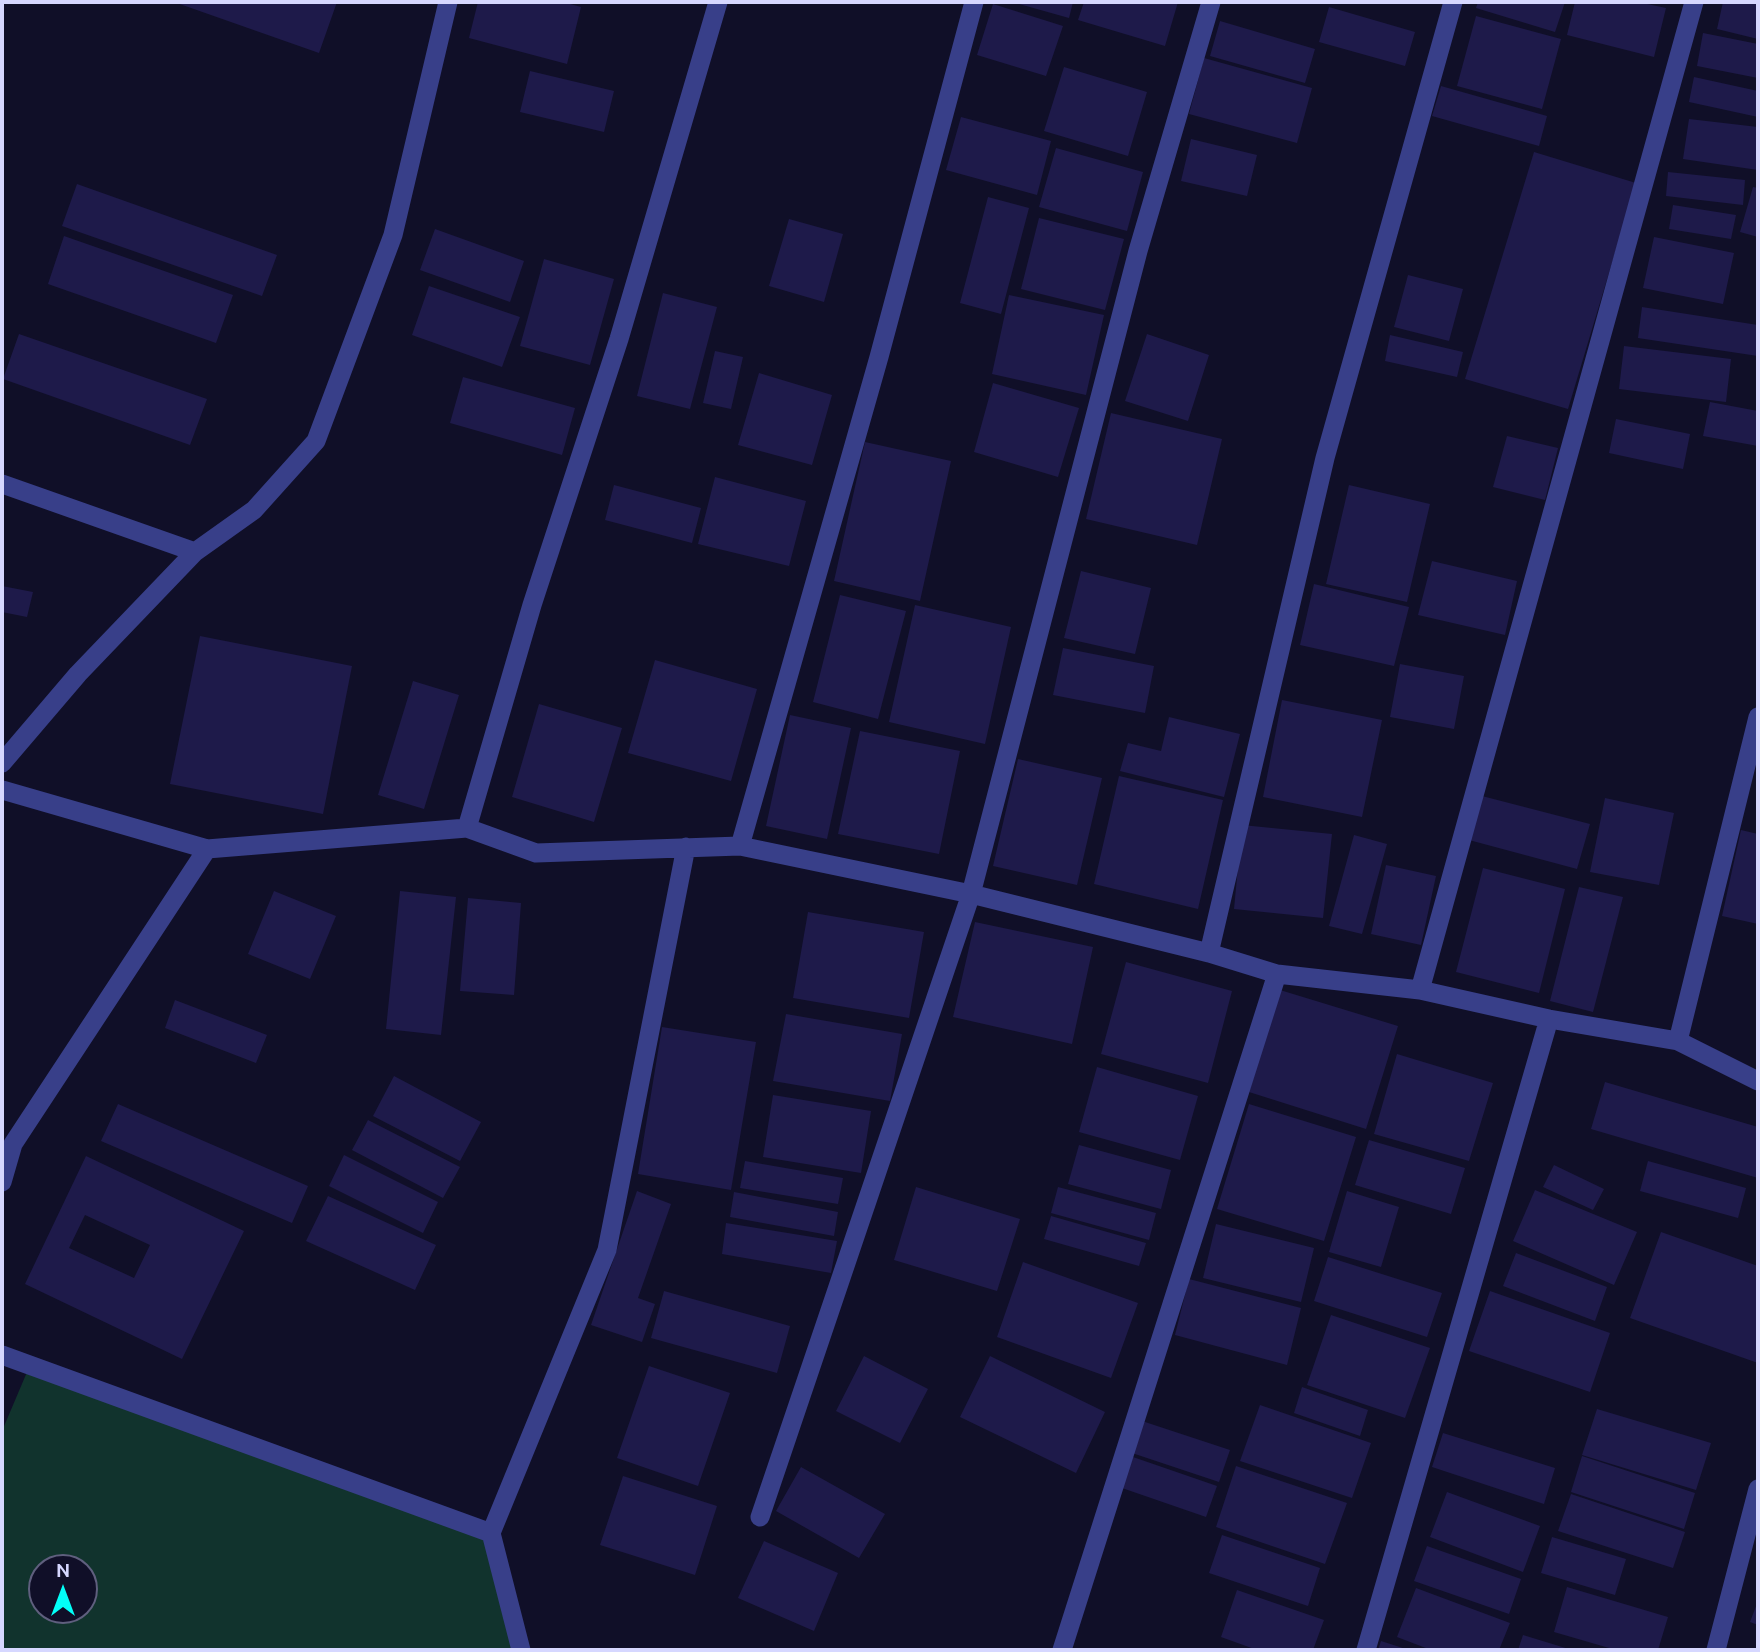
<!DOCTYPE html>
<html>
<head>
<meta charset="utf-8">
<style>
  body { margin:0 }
  #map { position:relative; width:1760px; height:1652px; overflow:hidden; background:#100f28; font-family:Ubuntu,sans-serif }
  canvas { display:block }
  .frame { position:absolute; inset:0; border:4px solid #d6d7ff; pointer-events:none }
  .north { position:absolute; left:28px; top:1554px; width:70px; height:70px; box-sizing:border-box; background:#100f28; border:2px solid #5f5f7e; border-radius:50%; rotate:0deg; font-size:19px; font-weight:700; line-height:28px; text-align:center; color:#d6d7ff }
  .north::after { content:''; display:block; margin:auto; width:24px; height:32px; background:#02fff8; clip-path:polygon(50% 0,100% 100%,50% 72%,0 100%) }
</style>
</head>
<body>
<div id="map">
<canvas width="1760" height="1652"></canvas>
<div class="frame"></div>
<div class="north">N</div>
</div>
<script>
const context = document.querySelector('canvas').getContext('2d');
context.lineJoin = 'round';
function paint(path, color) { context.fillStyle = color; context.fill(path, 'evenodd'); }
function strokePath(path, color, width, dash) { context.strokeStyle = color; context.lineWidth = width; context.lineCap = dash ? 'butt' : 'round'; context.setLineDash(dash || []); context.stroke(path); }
const green = new Path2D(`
  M30,1365L491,1533L521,1650H2V1431ZM42,1568H84V1610H42Z`);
const building = new Path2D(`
  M174,2H337L319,53Z
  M478,2H563L581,7L567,64L469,38Z
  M1012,2H1073L1069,18Z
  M1084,2H1178L1165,46L1078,20Z
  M1478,2H1565L1555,32L1476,8Z
  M1575,2H1638L1666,8L1654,57L1567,35Z
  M1723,2H1758V39L1717,29Z
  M993,4L1063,26L1046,76L977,55Z
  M1329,7L1415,32L1405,66L1319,42Z
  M1476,16L1561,39L1542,109L1457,86Z
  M1220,21L1315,49L1305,83L1210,56Z
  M1703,33L1758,44V78L1697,66Z
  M1204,58L1312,88L1297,143L1189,114Z
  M1064,67L1147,92L1128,156L1044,131Z
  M530,71L614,91L604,132L520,112Z
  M1694,77L1758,91V117L1689,102Z
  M1441,86L1547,116L1539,146L1432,116Z
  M961,117L1051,141L1037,195L946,170Z
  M1689,119L1758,127V170L1683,159Z
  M1191,139L1257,155L1247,196L1181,181Z
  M1056,148L1143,172L1127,231L1039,207Z
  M1534,152L1636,183L1568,409L1465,379Z
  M1668,172L1745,180L1743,205L1666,196Z
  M77,184L277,255L262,296L62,226Z
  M1753,187L1758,188V237L1740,232Z
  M988,197L1029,208L1001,314L960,303Z
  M1673,205L1736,215L1731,239L1669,229Z
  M1039,218L1124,239L1105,310L1021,289Z
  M789,219L843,234L824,302L769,286Z
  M435,229L524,261L510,302L420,270Z
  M64,236L233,295L216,343L48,284Z
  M1654,237L1734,253L1723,304L1643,288Z
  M544,259L614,279L590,365L520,346Z
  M1408,275L1463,289L1449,341L1394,327Z
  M429,286L520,317L502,367L412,335Z
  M663,293L717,307L690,409L637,396Z
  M1009,295L1104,315L1086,395L992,374Z
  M1642,307L1758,325V356L1638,338Z
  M19,334L207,399L190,445L3,379Z
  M1147,334L1209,355L1188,421L1125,401Z
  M1390,335L1463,352L1457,377L1385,361Z
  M1624,346L1731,359L1726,402L1619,389Z
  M715,351L743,357L731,409L703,403Z
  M759,373L832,395L812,465L738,445Z
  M463,377L575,408L562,455L450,423Z
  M993,383L1079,408L1058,477L974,452Z
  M1710,402L1758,411V446L1703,436Z
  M1111,413L1222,439L1197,545L1086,519Z
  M1616,419L1690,434L1683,469L1609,453Z
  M1507,436L1558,448L1545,500L1493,487Z
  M865,442L951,461L920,601L834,581Z
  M715,477L806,501L789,566L698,544Z
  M614,485L701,508L692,543L605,520Z
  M1349,485L1430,504L1407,602L1326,584Z
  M1432,561L1517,581L1505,635L1418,615Z
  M1081,571L1151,588L1135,654L1064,638Z
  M1314,584L1409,607L1394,666L1300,645Z
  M2,586L33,592L27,617L2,612Z
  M840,595L906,611L878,719L813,702Z
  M915,605L1011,627L985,744L889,722Z
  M200,636L352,666L323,814L170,784Z
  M1063,648L1154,666L1145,713L1053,695Z
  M655,660L757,689L731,781L628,753Z
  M1400,664L1464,676L1454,729L1390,717Z
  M413,681L459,695L424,809L378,795Z
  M1282,700L1382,720L1362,817L1263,797Z
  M539,704L622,728L594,822L512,797Z
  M790,715L851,728L827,839L766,826Z
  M1169,717L1240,734L1224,797L1120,771L1128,743L1161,751Z
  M860,731L960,751L939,854L838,834Z
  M1018,759L1102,778L1077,885L993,866Z
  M1119,776L1223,800L1198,909L1094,884Z
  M1482,796L1590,824L1577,869L1469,840Z
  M1605,798L1674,813L1659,885L1590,872Z
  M1242,825L1332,834L1323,918L1234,909Z
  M1741,830L1758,834V924L1722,916Z
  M1354,835L1387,844L1362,934L1329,926Z
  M1386,865L1436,876L1421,945L1371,934Z
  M1483,868L1565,889L1539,993L1456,972Z
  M1579,887L1623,897L1593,1012L1550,1001Z
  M274,891L336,916L310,979L248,954Z
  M400,891L456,897L441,1035L386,1029Z
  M468,898L521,903L514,995L460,991Z
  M808,912L924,932L909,1018L793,998Z
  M975,922L1093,947L1072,1044L953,1017Z
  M1126,962L1232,991L1208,1083L1101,1054Z
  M1280,990L1398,1026L1366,1129L1249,1092Z
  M175,1000L267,1035L256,1063L165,1028Z
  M786,1014L902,1034L890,1101L773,1081Z
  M662,1027L756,1042L731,1190L638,1174Z
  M1397,1054L1493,1083L1469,1161L1374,1134Z
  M1097,1067L1198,1096L1180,1160L1079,1132Z
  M394,1076L481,1122L460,1161L373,1116Z
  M1605,1082L1758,1127V1178L1591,1129Z
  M773,1095L871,1111L861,1173L763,1157Z
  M118,1104L308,1186L292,1223L101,1141Z
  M1249,1104L1356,1137L1324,1241L1217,1209Z
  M368,1120L460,1167L443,1198L352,1150Z
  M1369,1140L1465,1168L1451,1214L1355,1185Z
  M1079,1145L1171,1170L1161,1209L1068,1184Z
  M344,1155L438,1202L423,1233L329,1186Z
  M86,1156L244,1231L182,1359L25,1284ZM85,1215L150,1245L134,1278L69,1248Z
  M745,1161L843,1178L838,1204L740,1188Z
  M1648,1161L1746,1188L1738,1218L1640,1191Z
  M1554,1165L1604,1189L1593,1210L1543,1187Z
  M916,1187L1020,1219L997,1291L894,1260Z
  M1058,1187L1156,1213L1149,1240L1051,1213Z
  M1535,1190L1637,1232L1614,1285L1513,1241Z
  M637,1191L671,1204L638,1298L655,1304L642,1342L591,1325Z
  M1347,1191L1399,1207L1381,1267L1329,1252Z
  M734,1192L838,1212L834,1236L730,1217Z
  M328,1196L436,1245L415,1290L306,1241Z
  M1051,1216L1146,1243L1139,1266L1044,1239Z
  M726,1223L837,1241L831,1273L722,1254Z
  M1216,1224L1314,1248L1301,1302L1203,1278Z
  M1661,1232L1758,1266V1363L1630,1318Z
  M1516,1253L1607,1287L1595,1321L1503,1286Z
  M1328,1257L1442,1293L1427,1337L1314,1301Z
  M1023,1262L1138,1303L1111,1378L997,1337Z
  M1189,1279L1301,1308L1287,1365L1175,1335Z
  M664,1291L790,1326L777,1373L651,1338Z
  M1490,1291L1610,1333L1590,1392L1469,1351Z
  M1331,1315L1430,1348L1405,1418L1307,1385Z
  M864,1356L928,1389L900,1443L836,1411Z
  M990,1356L1105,1412L1076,1473L960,1417Z
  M649,1366L730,1393L698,1486L617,1458Z
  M1302,1387L1368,1410L1360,1436L1294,1413Z
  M1260,1405L1371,1443L1352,1498L1240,1461Z
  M1597,1409L1711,1443L1696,1490L1582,1455Z
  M1142,1421L1230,1450L1219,1482L1132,1453Z
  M1443,1433L1555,1468L1544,1504L1432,1467Z
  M1582,1456L1695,1493L1684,1529L1571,1492Z
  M1133,1457L1217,1486L1206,1517L1122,1488Z
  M1236,1466L1347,1503L1325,1564L1216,1527Z
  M801,1467L885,1514L859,1558L776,1511Z
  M623,1476L717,1506L695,1575L600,1545Z
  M1447,1492L1540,1526L1523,1572L1430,1537Z
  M1571,1494L1685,1532L1673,1568L1558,1531Z
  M1222,1535L1320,1568L1308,1606L1209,1573Z
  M1552,1537L1626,1559L1615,1595L1541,1573Z
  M764,1541L838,1573L814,1631L738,1598Z
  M1427,1546L1521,1579L1509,1614L1414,1581Z
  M1567,1587L1668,1617L1658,1650H1616L1554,1632Z
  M1416,1588L1510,1623L1499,1650H1431L1397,1637Z
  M1237,1590L1324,1620L1313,1650H1257L1221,1637Z
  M1758,1601V1625L1750,1622Z
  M1523,1635L1572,1650H1518Z
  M1381,1641L1409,1650H1378Z`);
const minor = new Path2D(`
  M2,484L195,552
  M2,763L78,674L195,552L254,510L316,441L393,235L448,2
  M2,790L207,849L467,828L536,853L740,846L971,894L1209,953L1277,974L1420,990L1549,1019L1678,1041L1758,1081
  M467,828L532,605L619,339L718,2
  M740,846L879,357L974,2
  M1209,953L1325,458L1453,2
  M1420,990L1694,2
  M1678,1041L1758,717
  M2,1182L13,1144L207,849
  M2,1355L491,1533
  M760,1517L971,894L1138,251L1211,2
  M521,1650L491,1533L607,1250L686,847
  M1062,1650L1277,974
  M1366,1650L1549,1019
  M1716,1650L1758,1489`);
paint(green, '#11332d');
paint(building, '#1e1a4a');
strokePath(minor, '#383f89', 19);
</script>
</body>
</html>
